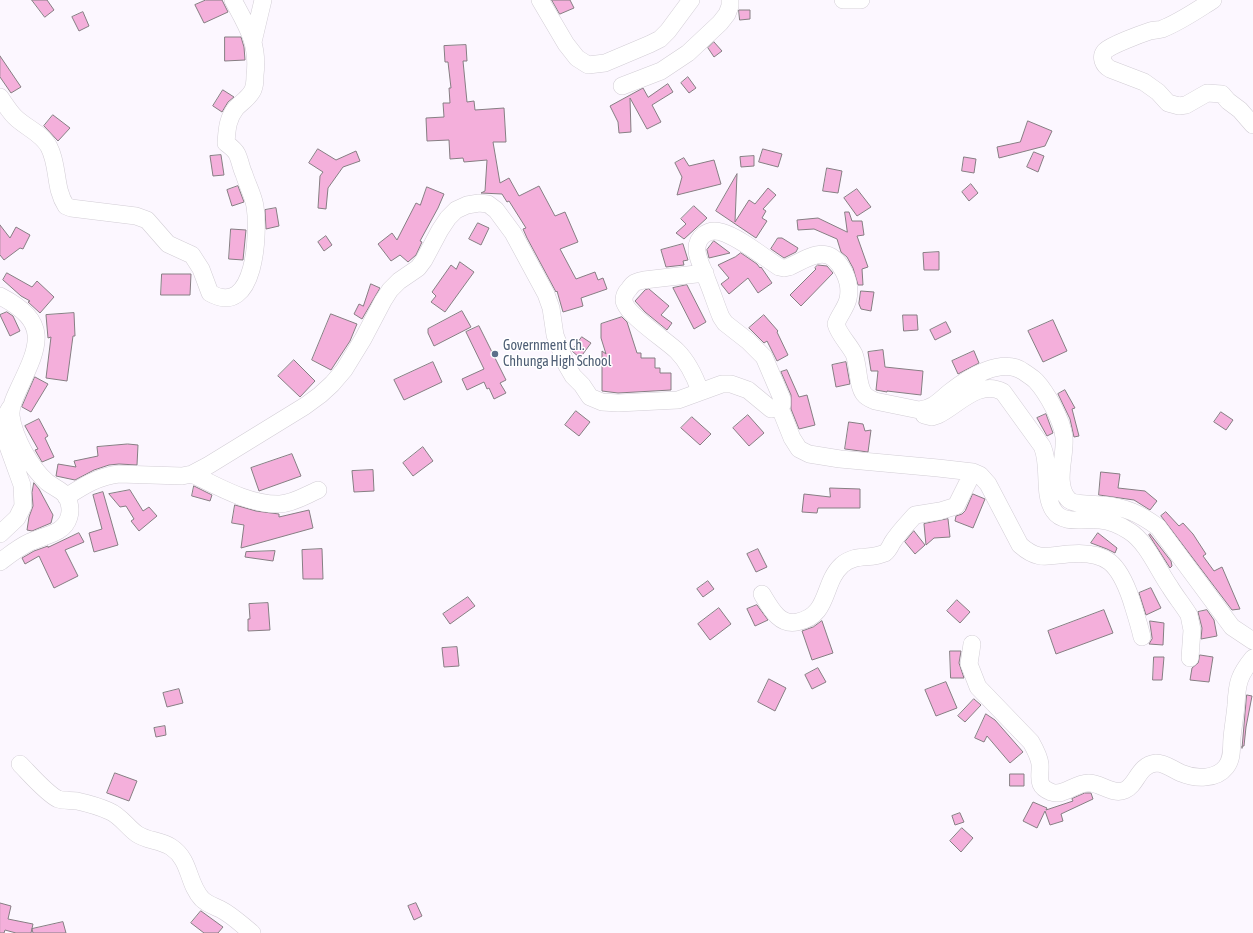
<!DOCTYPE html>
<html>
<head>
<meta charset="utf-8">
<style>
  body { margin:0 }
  canvas { display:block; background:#fcf7ff }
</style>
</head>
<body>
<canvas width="1253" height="933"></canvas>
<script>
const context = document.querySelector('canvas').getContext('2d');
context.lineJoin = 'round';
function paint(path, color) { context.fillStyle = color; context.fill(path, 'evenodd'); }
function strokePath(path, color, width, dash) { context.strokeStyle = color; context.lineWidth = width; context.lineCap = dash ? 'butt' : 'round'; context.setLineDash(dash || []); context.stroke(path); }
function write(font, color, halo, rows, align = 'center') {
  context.font = font + ' "Asap Condensed",sans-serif'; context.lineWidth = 3; context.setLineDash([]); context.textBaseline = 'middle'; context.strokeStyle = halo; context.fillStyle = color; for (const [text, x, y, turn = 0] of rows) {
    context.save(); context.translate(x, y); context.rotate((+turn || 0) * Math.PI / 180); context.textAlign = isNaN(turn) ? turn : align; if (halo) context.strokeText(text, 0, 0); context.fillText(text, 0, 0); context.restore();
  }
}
const building = new Path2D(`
  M32,0H47L54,10L45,17Z
  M206,0H222L228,12L204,23L195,5Z
  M552,0H570L574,8L560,14Z
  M739,10H750V19L740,20Z
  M83,12L89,26L79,31L72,17Z
  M225,37H241L244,47L245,60L225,61Z
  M714,42L722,51L714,57L708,48Z
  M466,45L467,61H463L467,102L474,101L475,110L504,108L506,142H493L500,183L509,178L519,196L539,186L555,216L565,212L578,242L560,249L576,279L595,272L598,280L603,278L607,289L581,298L583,306L563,312L557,291L556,292L527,238L523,229L526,228L509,201L507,202L502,194L481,193L485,191L487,160L464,162L463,158L450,159L449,140L427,141L426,118L444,117L443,103H450L449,88H451L448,62H445L444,46Z
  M0,56L21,87L11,93L0,77Z
  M688,77L696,88L689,93L681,83Z
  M668,84L673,92L652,105L661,122L647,129L630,98L631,132L619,133L618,122L610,106L643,88L648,97Z
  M223,90L234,97L228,102L222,112L213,106Z
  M53,115L70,128L58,141L44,126Z
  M1028,121L1052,131L1045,146L999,158L997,147L1020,142Z
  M318,149L336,160L356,151L360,161L343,167L328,188L326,209L318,208L320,176L323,172L309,163Z
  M763,149L782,154L778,167L759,162Z
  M1034,152L1044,156L1038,172L1027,167Z
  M221,155L224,175L213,176L210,156Z
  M754,156V166L741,167L740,157Z
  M964,157L976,159L974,173L962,171Z
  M684,158L689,166L714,160L721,184L677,195L682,177L675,163Z
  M827,168L842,171L838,193L823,191Z
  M737,174L735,222L749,200L755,204L768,188L776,195L763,209L766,211L762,218L767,221L756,238L716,211Z
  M971,184L978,193L969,201L962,192Z
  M238,186L244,202L232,206L227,190Z
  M427,187L444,194L438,208L420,241L422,242L416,255L408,262L400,255L391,261L378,244L392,233L397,240L416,203L420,205Z
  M857,189L871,207L857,216L844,198Z
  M694,206L707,218L684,239L676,233L686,224L681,219Z
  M276,208L279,226L266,229L265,210Z
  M845,212H849L852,221H862L864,235L857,236L868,267L862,269L863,285H858L853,268L847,257L841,252L837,239L814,229L798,230L797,220L818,218L847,232Z
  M478,223L489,228L481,245L469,239Z
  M0,225L10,238L16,227L30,235L23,249L20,248L4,260L0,255Z
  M231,229L246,230L243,260L229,259Z
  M326,236L332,245L324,251L318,242Z
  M778,238H782L798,248L796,252L784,258L771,249Z
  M714,241L730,253L709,258L707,250Z
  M683,244L688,260L683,261L684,265L666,267L661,250Z
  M939,252V270H924L923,253Z
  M741,253L757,264L760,268L761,267L772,283L758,293L748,278L729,294L721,284L729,278L718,265L735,257Z
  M460,262L474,272L445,312L431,302L436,296L432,292L451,265L456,269Z
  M818,265L827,266L833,273L801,306L790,295L816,269L815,268Z
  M7,273L32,287L37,281L54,297L40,313L28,302L30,301L21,296L3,280Z
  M162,274H191L190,295H161Z
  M371,284L380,288L362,319L354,314L359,304L363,306Z
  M687,285L706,322L694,329L673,288Z
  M649,289L669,306L661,315L672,323L667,330L645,312L635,301L645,290Z
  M861,291L874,292L871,311L861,309L859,304Z
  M462,311L471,327L434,346L428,333V329Z
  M7,312L13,316L20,331L10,336L0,315Z
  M74,313L75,336H73L67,381L46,378L51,337L48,338L46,315Z
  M331,314L357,324L350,341L331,370L312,360Z
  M764,315L778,331L777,332L788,355L777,361L767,341L764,343L749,328Z
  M903,315H917L918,330L904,331Z
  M622,317L627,322L637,353H641V358H655V368H660V373H671V390L618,393L602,391V351L606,354L601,338V324Z
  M1053,320L1067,351L1043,362L1028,331Z
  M946,322L951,332L935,340L930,330Z
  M479,326L506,380L500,383L506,393L494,399L489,388L487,389L484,382L467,390L462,379L484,369L466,332Z
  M582,337L591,343L580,358L572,351Z
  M883,350L885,367L923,371L921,395L887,391V392L876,390L878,371H871L868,352Z
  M974,351L979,363L958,374L952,361Z
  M294,360L315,381L300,397L278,376Z
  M433,362L442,382L404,400L394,380Z
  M846,362L850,384L836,387L832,365Z
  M787,370L799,397L807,395L815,425L799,429L791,409V395L781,372Z
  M35,377L48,384L31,412L22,407Z
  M1065,390L1075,408L1072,409L1079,436L1074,437L1070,419L1058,394Z
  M576,411L590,422L579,436L565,425Z
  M1221,412L1233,420L1226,430L1214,422Z
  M1046,414L1053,433L1047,436L1037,418Z
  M748,415L764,433L749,446L733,428Z
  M692,417L711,434L700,445L681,428Z
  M39,419L48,436L45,438L54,457L42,462L35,450L38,449L25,426Z
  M849,422L863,424L865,431L871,430L868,452L845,449Z
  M128,444L138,445L137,465L119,464L109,465L94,470L75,480L56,476L58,464L76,467L74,461L98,456L97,447Z
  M423,447L433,461L413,476L403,463Z
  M292,454L301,476L259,491L251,468Z
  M373,470L374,491L354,492L352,471Z
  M1101,472L1120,474L1118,488L1145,491L1157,501L1150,510L1134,500L1099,495Z
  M34,483L39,489L53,515L51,523L32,531L27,530L29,517L33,506L32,493Z
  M194,486L212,495L210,501L192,496Z
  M830,488L860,489V508H818L817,513L802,512L804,494L830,497Z
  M130,490L143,511L149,507L157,516L139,531L131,521L134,519L126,506L120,507L109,494Z
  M103,492L118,545L94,552L89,533L102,529L93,495Z
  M973,494L985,499L973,528L955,521L956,516L962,514L965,511Z
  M235,505L256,511L279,514V517L309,510L313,528L241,548L244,525L232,523Z
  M1166,512L1179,526L1183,523L1193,534L1206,554L1203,556L1214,571L1222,567L1240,609L1232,610L1161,516Z
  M948,519L950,537L934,538L926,545L924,524Z
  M914,531L925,545L915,554L905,542Z
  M79,533L84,542L65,550L78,576L54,588L39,556L25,564L22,558L34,551L48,546V547Z
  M1098,533L1117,548L1115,553L1107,549L1091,543Z
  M1150,534L1171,561L1172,566L1170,568L1149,535Z
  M322,549L323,579H303L302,550Z
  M758,549L767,567L756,572L747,554Z
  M275,551L273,561L245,557L246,552Z
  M708,581L714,589L703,597L697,589Z
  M1151,588L1161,608L1146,615L1139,593Z
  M468,597L475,606L450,624L443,614Z
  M957,600L970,612L960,623L947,611Z
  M268,603L270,630L248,631V619H250L249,604Z
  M757,605L768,620L755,626L747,609Z
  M719,608L731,624L710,640L698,624Z
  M1104,610L1113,633L1056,654L1048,631Z
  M1207,610L1214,620L1217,636L1201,639L1202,628L1198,612Z
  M822,621L833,653L812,660L802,631L813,627Z
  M1150,621L1164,623L1163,645L1149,644L1152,639Z
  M457,647L459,666L444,667L442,648Z
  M950,651H961L959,663L964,678H951Z
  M1200,655L1213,657L1209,682L1190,680L1192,668L1198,663Z
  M1154,657H1164L1162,680H1153Z
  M818,668L826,682L812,689L805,675Z
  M769,679L786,688L775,711L758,702Z
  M946,682L957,708L936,716L925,690Z
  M179,689L183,703L167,707L163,693Z
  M1247,695L1252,696L1246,727L1244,746H1242V748Z
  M974,699L981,705L965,722L958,716Z
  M986,714L995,720L1023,752L1010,763L987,736L984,742L975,738Z
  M165,726L166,735L156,737L154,728Z
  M115,773L137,781L129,801L107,793Z
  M1010,774H1024V786H1010Z
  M1085,793H1091L1093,799L1061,814L1063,821L1050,825L1045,811L1037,828L1023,821L1033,802L1047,808L1046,810L1073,801L1072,799Z
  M960,813L964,822L955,825L952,816Z
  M962,828L973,838L961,852L950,841Z
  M0,903L11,906L8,919L33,924L31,933H16L5,930L4,933H0Z
  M416,903L422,916L414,920L408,906Z
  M201,911L223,927L218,933H204L191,923Z
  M63,922L66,933H33L32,929Z`);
const minor = new Path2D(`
  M540,0L566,44L577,58L588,65L605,63L650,44L660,39L668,31L691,0
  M843,0H861
  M1213,0C1197,10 1180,22 1162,29C1159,30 1154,30 1150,31C1141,34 1111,45 1105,51C1100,57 1103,65 1110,69L1144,82L1158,92L1168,103L1179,106L1186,105L1207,93L1222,94L1228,101L1240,110L1253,125
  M253,42L263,0
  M622,86L661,71L688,53L720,23L727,14L730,6V0
  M0,97C5,104 9,111 15,117C26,128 42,133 49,147C59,166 54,188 66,206L71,208L136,216L147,220L168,244L192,255L201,269L210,293C256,319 259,232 255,206C253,195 247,184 244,174C241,168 240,160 237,154C235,150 230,146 226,143C227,131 227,119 236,108C241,103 247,99 251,93C255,88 255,81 255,75C259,44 247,26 233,0
  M0,296C50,322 40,344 19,388C15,397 10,406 11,416C14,438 31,468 47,482C53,487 62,490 66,496C70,502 71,511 69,517C64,534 45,535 30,542C19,547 9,555 0,562
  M700,391C695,377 688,362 677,351C667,341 624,313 624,300C624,296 626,292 629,289C634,282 635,282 644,280L705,273
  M780,408L792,438L799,449L809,454L840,459L938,468L973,472L980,475L988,484L1020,545C1038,561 1047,556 1068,554C1107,550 1119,564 1131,599C1135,612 1139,624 1142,637
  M924,415L932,417L938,415C958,405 979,379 1003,392L1042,446C1051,465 1042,494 1054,511C1063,525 1086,518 1100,520C1110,521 1120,525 1129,531C1147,542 1158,570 1170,587C1176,597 1183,605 1189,615L1192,630L1190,658
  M192,474C219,487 250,505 280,504C294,503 306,495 318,490
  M66,497C83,486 99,476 119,474L182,476L192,474L209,465L305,406L320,395L332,384L344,370L363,339L383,301L390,290L399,281L418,268L424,260L440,230L448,218L456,210L467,205L479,203L488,204L496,210L513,233L546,294L551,308L555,335L566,364L573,376L582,385L590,397L602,402L618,403L678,400L722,384H731L748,390L771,409L780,408L782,405V399L764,357L748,341L725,323L721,317C716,305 712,292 707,280C704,270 698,261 697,251C696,237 708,228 721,232C739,237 762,256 779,267L784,268L789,267C812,256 829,243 844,272C848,280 850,290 848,299C846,308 839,315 836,324C839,335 849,344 854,354C859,366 857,385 864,394C867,398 871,399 875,401L919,410C933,409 940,400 950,392C968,378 1002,356 1024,372C1028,375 1032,377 1036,381C1047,393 1062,420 1064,437C1066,456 1054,483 1068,499C1073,505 1095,504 1103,505C1126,507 1140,514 1158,527L1232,627L1253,641
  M0,534L17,518L23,506L22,485L2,430L4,419L10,408
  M762,594C770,607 779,626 797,622C830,616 822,583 842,565C856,553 869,560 885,553C888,551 890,547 892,543C898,533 907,524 915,515L940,511L956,506L973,472
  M972,644L969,664L978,687L1031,742C1035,749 1039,756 1040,764C1041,776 1035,786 1051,792C1063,797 1075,783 1088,783C1100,782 1113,796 1125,790C1137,785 1138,765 1156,763C1166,763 1173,770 1181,773C1195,779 1216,780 1226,767C1233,758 1231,748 1232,738C1233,727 1235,716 1236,705C1237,683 1239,675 1253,658
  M20,764C29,773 47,794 58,799C63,801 71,800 77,801C86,803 100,807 109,811C121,816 127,827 137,834C147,841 160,840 171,847C191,860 187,883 202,899C207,904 214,906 220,909C232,915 242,925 252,933`);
const markers = [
  [495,354,4,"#5c6f8a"]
];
const serviceNames = [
  ["Government Ch.",503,346],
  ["Chhunga High School",503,362]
];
paint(building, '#f4afdb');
strokePath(building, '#867e83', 1);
strokePath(minor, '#d2cdd5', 18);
strokePath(minor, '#fff', 17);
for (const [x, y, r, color] of markers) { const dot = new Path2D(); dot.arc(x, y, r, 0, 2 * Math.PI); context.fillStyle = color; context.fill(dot); strokePath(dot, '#fff', 1.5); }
write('14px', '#4e5e75', '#fff', serviceNames, 'left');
</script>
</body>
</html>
